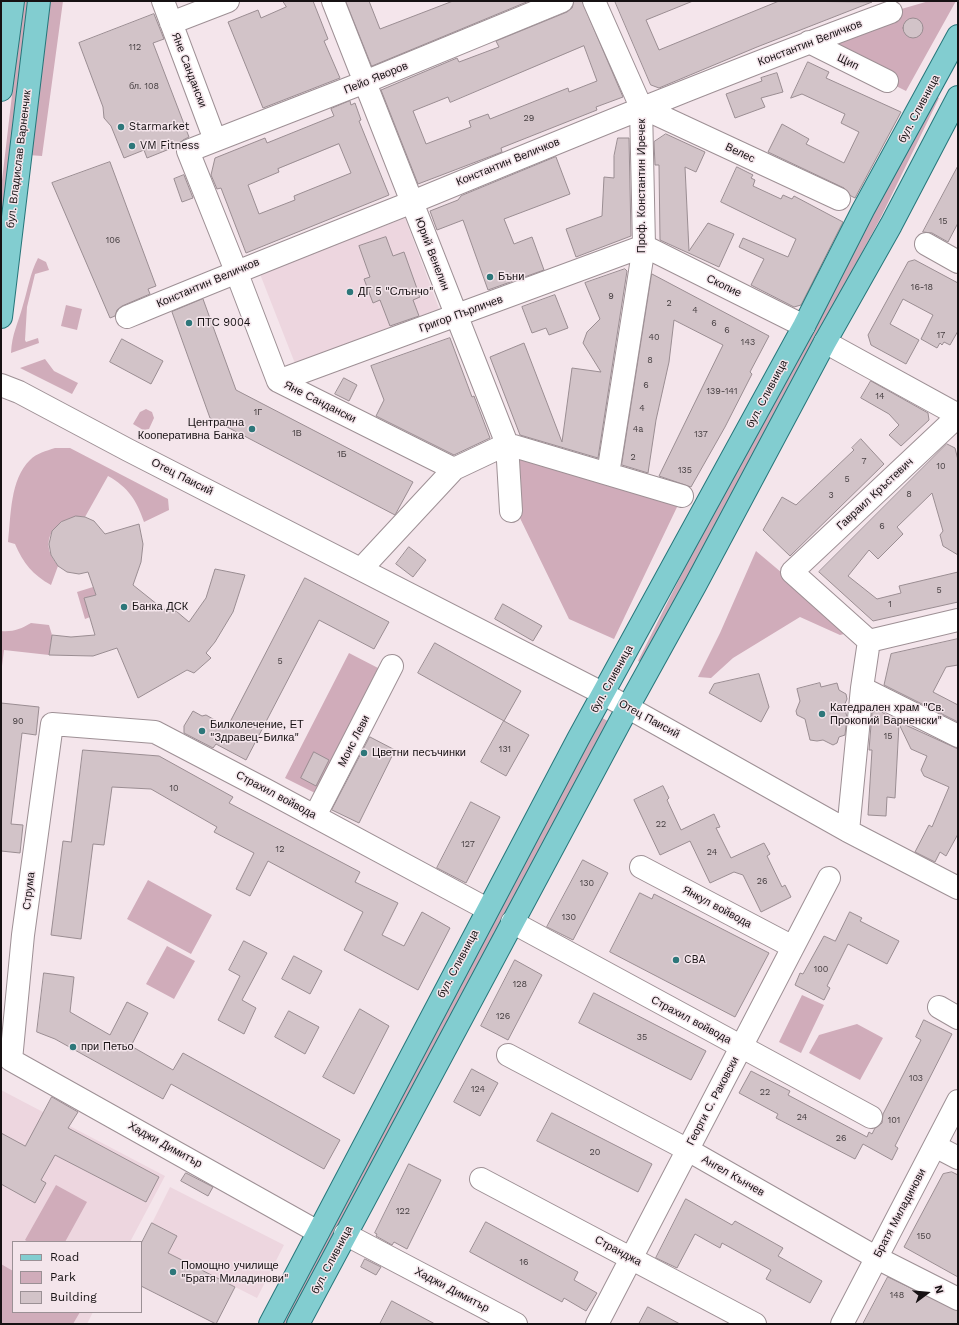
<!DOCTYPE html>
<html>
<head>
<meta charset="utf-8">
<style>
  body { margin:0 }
  #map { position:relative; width:959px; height:1325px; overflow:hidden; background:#f4e5eb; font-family:"Work Sans",sans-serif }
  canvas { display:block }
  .frame { position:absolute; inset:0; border:2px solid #161113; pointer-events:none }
  .legend { position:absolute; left:12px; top:1241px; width:130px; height:72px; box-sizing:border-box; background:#f4e5eb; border:1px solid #9b9095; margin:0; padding:5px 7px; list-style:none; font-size:12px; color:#161113 }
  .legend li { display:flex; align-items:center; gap:8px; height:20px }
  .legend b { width:20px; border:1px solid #9b9095 }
  .north { position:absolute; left:907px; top:1273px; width:40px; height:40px; -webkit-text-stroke:3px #f4e5eb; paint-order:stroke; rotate:74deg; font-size:11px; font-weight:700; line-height:16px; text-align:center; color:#161113 }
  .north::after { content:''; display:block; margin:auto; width:14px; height:18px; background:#161113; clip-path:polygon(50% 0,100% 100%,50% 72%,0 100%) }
</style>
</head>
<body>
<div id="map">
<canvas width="959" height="1325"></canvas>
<div class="frame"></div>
<ul class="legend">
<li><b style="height:5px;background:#82cdd0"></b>Road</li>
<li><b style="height:11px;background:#d0acba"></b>Park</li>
<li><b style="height:11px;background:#d2c3c8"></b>Building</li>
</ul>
<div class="north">N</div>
</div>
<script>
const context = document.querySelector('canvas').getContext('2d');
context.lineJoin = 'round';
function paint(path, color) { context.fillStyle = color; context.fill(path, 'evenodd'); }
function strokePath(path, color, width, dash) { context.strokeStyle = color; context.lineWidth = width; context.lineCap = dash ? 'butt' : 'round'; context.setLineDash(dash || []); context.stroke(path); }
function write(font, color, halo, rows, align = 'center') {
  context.font = font + ' "Work Sans",sans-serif'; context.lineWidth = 3; context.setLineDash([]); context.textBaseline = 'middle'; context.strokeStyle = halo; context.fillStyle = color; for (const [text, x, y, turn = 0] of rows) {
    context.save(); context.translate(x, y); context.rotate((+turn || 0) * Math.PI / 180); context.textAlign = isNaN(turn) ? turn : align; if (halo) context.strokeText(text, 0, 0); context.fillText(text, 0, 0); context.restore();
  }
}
const built = new Path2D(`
  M405,218L440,311L296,366L260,274Z
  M1,1090L165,1176L130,1242H13V1312H93L87,1324H1Z
  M170,1187L284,1245L257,1298L168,1253L177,1236L152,1223Z`);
const green = new Path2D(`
  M23,1H28L1,240V189Z
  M49,1H63L42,156L28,155Z
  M929,1H956L906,91L809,42L891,12Z
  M934,96L939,98L880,219L816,338L650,667L638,661L742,454Z
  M38,258L46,262L49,270L35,274L27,307L25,340L26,342L38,338L39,343L11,353C12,333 18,324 23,305C28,289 30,273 38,258Z
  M66,305L82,309L77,330L61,326Z
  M45,359L54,371L78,383L72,394L20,368Z
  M146,409L152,412L154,418L149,429L143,430L133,424L140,412Z
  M55,448H70L168,499L169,510L144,522C137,501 128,487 108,476L85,517C64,515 41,532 51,555C53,559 56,563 58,566L51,585C33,575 23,563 15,544L8,542C11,516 10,479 30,460C37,453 46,451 55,448Z
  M516,456L678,505L614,639L569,619L518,514Z
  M756,551L852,632L840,635L800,617L733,658L711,678L698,677L720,633Z
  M93,587L96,595L84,598L90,617L85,619L77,592Z
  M31,623L49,625L52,635L49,655L4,650L1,674V631C13,632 21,629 31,623Z
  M349,653L378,668L315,793L285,778Z
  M593,713L617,726L299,1324H270Z
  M148,880L212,915L191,954L127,919Z
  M167,946L195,961L174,999L146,984Z
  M802,995L824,1005L801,1053L779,1042Z
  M857,1024L883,1038L860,1080L809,1053L819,1035Z
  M56,1185L87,1202L65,1242H28L25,1240Z
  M1,1264L13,1271V1312H80L73,1324H1Z`);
const building = new Path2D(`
  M283,1H313L328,39L324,41L340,78L263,108L228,22L258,10L261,18L286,7Z
  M346,1H369L380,29L453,1H529L372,66Z
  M574,1H582L623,97L596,107L597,110L501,148L502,152L418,184L381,90L457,58L459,62L499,47L496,41L567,12L572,8ZM584,46L597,81L569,92L568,88L490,119L488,114L469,121L471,127L426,144L413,111L448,97L450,102Z
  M615,1H693L646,20L659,50L779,1L872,2L757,47L659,88L651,85Z
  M154,14L164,39L153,43L189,137L183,140L177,146L147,158L144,150L124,158L111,126L104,118L103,107L79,43Z
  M903 28a10 10 0 1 1 20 0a10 10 0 1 1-20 0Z
  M808,62L829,72L826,78L901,112L855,198L851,196L844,188L768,152L782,124L809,139L806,144L844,163L859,132L841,123L845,114L802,94L791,98Z
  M777,73L783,92L761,98L765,107L735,118L726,94L762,81L761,78Z
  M350,101L351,105L355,103L361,120L359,121L389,195L246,253L221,188L217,189L211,175L215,158L265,138L267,143L334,116L331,109ZM339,144L351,173L294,196L295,200L259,214L248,185L279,172L278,169Z
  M666,134L705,152L696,172L685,167L689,251L708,223L734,234L719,267L660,240L659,165H655L654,142Z
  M618,138H629L631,236L576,257L566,229L602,216L604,177L614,178V156Z
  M556,157L570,194L504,219L514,244L532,237L544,270L488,290L463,220L437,230L430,211L458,200L461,196Z
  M110,162L156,286L148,289L150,294L122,306L117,310L115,316L110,318L52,183Z
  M958,166V223L948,242L932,233L923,232Z
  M737,167L753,175L751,178L755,180L753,186L781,199L783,195L792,199L794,196L843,222L801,305L794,307L751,285L764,259L739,247L743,238L788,257L796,239L721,202Z
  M184,175L193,198L182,202L174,179Z
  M386,237L393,256L404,252L420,297L413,300L419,316L390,326L380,300L373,303L364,279L370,277L359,246Z
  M915,260L958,283V331L950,345L944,342L942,345L940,343L937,348L921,339L933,315L903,299L890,324L919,340L906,364L871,345L868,335L908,262Z
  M625,269L627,271L598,458L520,435L490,357L524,343L562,442L572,368L601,372L583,343L587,332L600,319L585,283Z
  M652,274L769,336L750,372L752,374L725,427L691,487L659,476L723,345L674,320L669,362L656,420L648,473L622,465Z
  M555,295L568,328L549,335L546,328L532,333L522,307Z
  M203,299L236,390L413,482L395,515L210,418L172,312Z
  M450,338L472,397L474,396L490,438L454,455L376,416L384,400L371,366Z
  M122,339L163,361L151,384L110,362Z
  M344,378L357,385L349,401L335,394Z
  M871,381L928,413L929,420L901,446L889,435L899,425L889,414L861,398Z
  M861,439L884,464L790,556L763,530L782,497L796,505L854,450L852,448Z
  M947,444L955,448L958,460V555L943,546L940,535L943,531L932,493L897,527L903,534L878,559L869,550L848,576L877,599L901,593L899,586L958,572V602L873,621L819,572Z
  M76,516L85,517L94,521L105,534L139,524L143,544L141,562L133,585L163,609L176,611L189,622L206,598L215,569L245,575L233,612L215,642L206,653L211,658L194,673L187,670L138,698L117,648L93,656L49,655L52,635L71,637L95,635L84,598L96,595L88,572L79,574L67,572L58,566L51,555L49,544L52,531L61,522Z
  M409,547L426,560L413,577L396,564Z
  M305,578L389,622L374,649L319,620L246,760L216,744L213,748L184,733V726L193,711L202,716L206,715L227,727Z
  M503,604L542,626L533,641L495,619Z
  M958,639V665L946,667L933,692L958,705V722L884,685L891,654Z
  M435,643L521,691L504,721L418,673Z
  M759,674L769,707L761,722L709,693L714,684Z
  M820,683L821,687L837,683L839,690L846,694L847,699L844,706L847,717L845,735L839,737L837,743L833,745L823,740L817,741L810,740L805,719L797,715L796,711L800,701L797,689Z
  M1,703L39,707L36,735L22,733L11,824L23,825L20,853L1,851Z
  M878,710L899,722L958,749V834L946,856L940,852L935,862L915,852L929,825L932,827L949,787L924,776L921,770L927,756L911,749L899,724L895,798L887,797L886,816L868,815L872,750H869L872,713Z
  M504,721L529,735L506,776L481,762Z
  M370,737L395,750L359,823L332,810Z
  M83,750L159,756L233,797L229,803L360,872L355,882L398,903L382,935L404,946L422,912L450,928L418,990L344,950L363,912L268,861L250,896L236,889L254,853L214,832L217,827L151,789L112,787L104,845L93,844L81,939L51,935L63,841L71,842Z
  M314,752L329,760L316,786L301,778Z
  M663,786L669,798L667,800L681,830L714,814L720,827L716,828L731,858L764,843L770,854L767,856L782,887L785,885L791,897L761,912L743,875L734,872L710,883L690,841L660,855L634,800Z
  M471,802L500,817L466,883L437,868Z
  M583,860L608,873L573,940L547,927Z
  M640,893L652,899L654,894L769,953L735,1017L610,952Z
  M850,912L862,918L860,921L899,941L887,964L848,944L827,986L830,988L824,1000L795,985L800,973L803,974L824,936L835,941Z
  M244,941L267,953L242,1000L256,1008L244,1034L218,1020L240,976L229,970Z
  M294,956L322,971L310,994L282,979Z
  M515,960L542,975L508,1040L481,1026Z
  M44,973L74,977L70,1012L110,1035L127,1002L148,1013L131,1046L173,1070L183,1053L340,1140L324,1169L171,1084L163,1099L55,1039L37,1032Z
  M594,993L706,1051L691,1080L579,1023Z
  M360,1009L389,1026L354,1094L323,1077Z
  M289,1011L319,1027L305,1054L275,1037Z
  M924,1020L952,1034L895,1146L898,1148L892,1160L863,1144L855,1159L776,1118L778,1114L739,1093L751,1071L790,1091L788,1095L867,1137L869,1132L872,1134L875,1128L882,1123L883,1114L921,1040L916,1037Z
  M472,1069L498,1083L480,1116L454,1102Z
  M52,1097L78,1112L68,1128L159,1177L146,1202L55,1155L41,1180L46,1183L35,1203L1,1184V1133L25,1146Z
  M552,1113L652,1164L638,1192L537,1141Z
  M409,1164L441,1180L407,1249L394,1242L392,1245L376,1236L377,1234L375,1233Z
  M952,1172L958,1175V1277L904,1247L943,1174Z
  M186,1173L213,1187L208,1196L181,1181Z
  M686,1199L732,1225L735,1221L783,1248L778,1256L822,1281L810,1303L766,1279L771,1270L722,1243L720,1248L695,1234L677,1268L656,1258Z
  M486,1222L578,1272L574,1280L597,1293L586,1311L564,1298L562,1302L470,1252Z
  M152,1223L177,1236L168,1253L235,1287L216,1324L141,1286V1244Z
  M365,1259L381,1267L376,1275L361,1267Z
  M888,1277L958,1311V1324H863Z
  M392,1301L435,1324H380Z
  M648,1307L680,1324H639Z`);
const minor = new Path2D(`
  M163,1L215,140
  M333,1L507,444L511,511
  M594,1L641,107L644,246L608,474
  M171,23L228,1
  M809,42L887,81
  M641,107L839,199
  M926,244L958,262
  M127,317C223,277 319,239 415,201C573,136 731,71 891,12
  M825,342L958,415
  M278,381L644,246L804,326
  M1,385L19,392L128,450L604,694L848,831L958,888
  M454,469L278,381L236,271L188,151L365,82L562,1
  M362,568L454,469L507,444L682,496
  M869,641L792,572L958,416
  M869,641L958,620
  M862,688L958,736
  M315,816L392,666
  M848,831L862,688L869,641
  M641,867L793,947
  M512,922L871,1117
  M939,1007L958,1018
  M508,1055L688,1150L877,1258L958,1299
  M935,1146L958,1158
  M481,1179L755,1324
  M318,1232L11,1060L23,935L52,724L155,732L264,789L487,909
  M345,1234L516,1324
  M597,1324L829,878
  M842,1324L958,1101`);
const major = new Path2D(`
  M1,90L13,1
  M1,317L39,1
  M270,1324L578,739L804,326L863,210L958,36
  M298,1324L628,707L696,584L825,342L891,225L958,97`);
const markers = [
  [121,127,4,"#2d777a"],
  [132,146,4,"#2d777a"],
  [490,277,4,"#2d777a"],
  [350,292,4,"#2d777a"],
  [189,323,4,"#2d777a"],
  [252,429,4,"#2d777a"],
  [124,607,4,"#2d777a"],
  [822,714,4,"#2d777a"],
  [202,731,4,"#2d777a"],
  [364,753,4,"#2d777a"],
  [676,960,4,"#2d777a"],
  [73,1047,4,"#2d777a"],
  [173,1272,4,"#2d777a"]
];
const numberNames = [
  ["112",135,47],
  ["бл. 108",144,86],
  ["29",529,118],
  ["15",943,221],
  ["106",113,240],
  ["16-18",922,287],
  ["9",611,296],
  ["2",669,303],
  ["4",695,310],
  ["6",714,323],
  ["6",727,330],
  ["17",941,335],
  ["40",654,337],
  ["143",748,342],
  ["8",650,360],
  ["6",646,385],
  ["139-141",722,391],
  ["14",880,396],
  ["4",642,408],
  ["1Г",258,412],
  ["4a",638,429],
  ["1В",297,433],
  ["137",701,434],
  ["1Б",342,454],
  ["2",633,457],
  ["7",864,461],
  ["10",941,466],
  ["135",685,470],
  ["5",847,479],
  ["8",909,494],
  ["3",831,495],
  ["6",882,526],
  ["5",939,590],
  ["1",890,604],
  ["5",280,661],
  ["90",18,721],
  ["15",888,736],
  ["131",505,749],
  ["10",174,788],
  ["22",661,824],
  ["127",468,844],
  ["12",280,849],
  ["24",712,852],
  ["26",762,881],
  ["130",587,883],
  ["130",569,917],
  ["100",821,969],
  ["128",520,984],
  ["126",503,1016],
  ["35",642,1037],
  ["103",916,1078],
  ["124",478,1089],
  ["22",765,1092],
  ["24",802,1117],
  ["101",894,1120],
  ["26",841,1138],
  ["20",595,1152],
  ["122",403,1211],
  ["150",924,1236],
  ["16",524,1262],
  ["148",897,1295]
];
const streetNames = [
  ["Константин Величков",810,43,-21],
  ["Щип",848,62,26],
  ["Яне Сандански",189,70,69],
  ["Пейо Яворов",376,78,-22],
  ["бул. Сливница",919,109,-62],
  ["Велес",740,153,25],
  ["бул. Владислав Варненчик",19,159,-83],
  ["Константин Величков",508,162,-22],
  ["Проф. Константин Иречек",642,186,-90],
  ["Юрий Венелин",432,254,69],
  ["Константин Величков",208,283,-23],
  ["Скопие",724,286,26],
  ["Григор Пърличев",461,314,-20],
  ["бул. Сливница",767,394,-62],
  ["Яне Сандански",320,402,27],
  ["Отец Паисий",182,477,27],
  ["Гавраил Кръстевич",875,494,-43],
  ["бул. Сливница",612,679,-61],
  ["Отец Паисий",649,719,29],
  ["Моис Леви",354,741,-63],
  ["Страхил войвода",276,795,28],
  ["Струма",29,891,-83],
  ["Янкул войвода",717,907,28],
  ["бул. Сливница",458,964,-62],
  ["Страхил войвода",691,1020,28],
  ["Георги С. Раковски",713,1101,-62],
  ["Хаджи Димитър",165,1145,29],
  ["Ангел Кънчев",733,1176,30],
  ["Братя Миладинови",900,1213,-62],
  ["Странджа",618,1251,28],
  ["бул. Сливница",332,1260,-62],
  ["Хаджи Димитър",452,1290,28]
];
const poiNames = [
  ["Starmarket",129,127],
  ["VM Fitness",140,146],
  ["Бъни",498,277],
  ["ДГ 5 \"Слънчо\"",358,292],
  ["ПТС 9004",197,323],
  ["Централна",244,423,"right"],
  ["Кооперативна Банка",244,436,"right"],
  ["Банка ДСК",132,607],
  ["Катедрален храм \"Св.",830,708],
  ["Прокопий Варненски\"",830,721],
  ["Билколечение, ЕТ",210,725],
  ["\"Здравец-Билка\"",210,738],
  ["Цветни песъчинки",372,753],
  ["CBA",684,960],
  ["при Петьо",81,1047],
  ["Помощно училище",181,1266],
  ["\"Братя Миладинови\"",181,1279]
];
paint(built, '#edd6df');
paint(green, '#d0acba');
paint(building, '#d2c3c8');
strokePath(building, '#9a8d92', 1);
strokePath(minor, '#9e9095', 24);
strokePath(major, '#26767a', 24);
strokePath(minor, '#fff', 22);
strokePath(major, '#82cdd0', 22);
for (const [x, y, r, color] of markers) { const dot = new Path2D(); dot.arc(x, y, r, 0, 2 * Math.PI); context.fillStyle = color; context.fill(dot); strokePath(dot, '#f4e5eb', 1.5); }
write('9px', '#453e40', null, numberNames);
write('11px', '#161113', '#f4e5eb', streetNames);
write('11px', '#161113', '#f4e5eb', poiNames, 'left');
</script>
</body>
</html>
